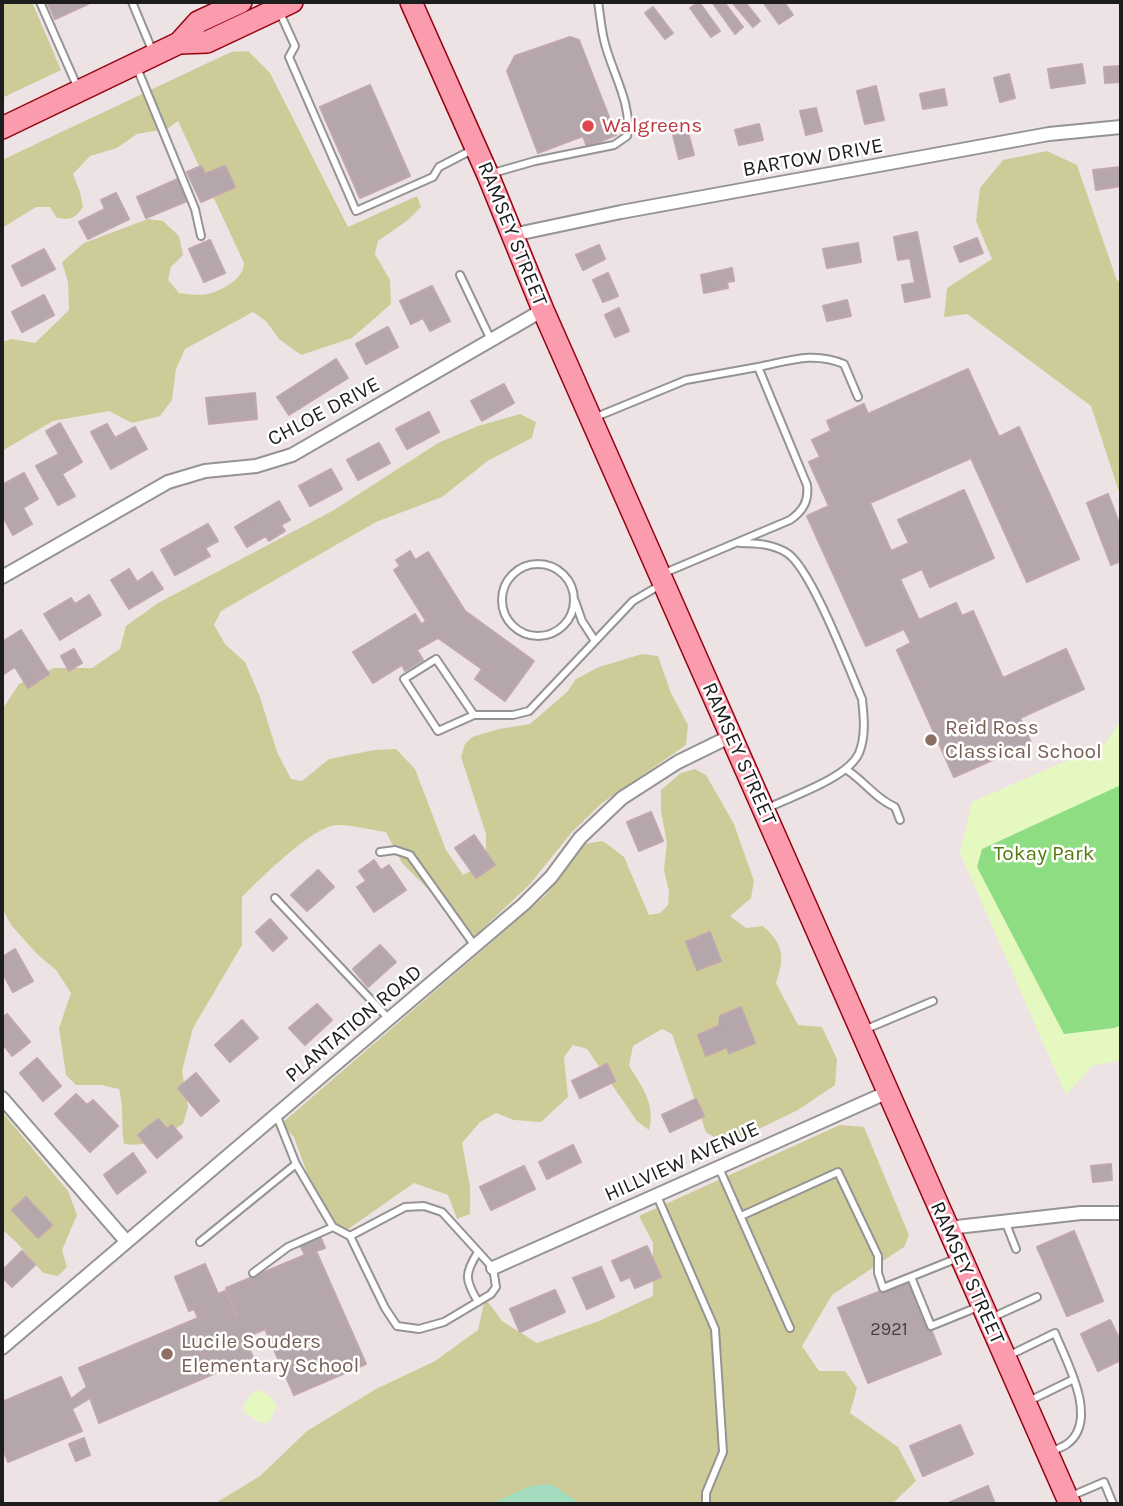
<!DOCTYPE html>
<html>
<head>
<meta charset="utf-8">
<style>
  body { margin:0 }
  #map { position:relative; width:1123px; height:1506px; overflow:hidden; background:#eee3e4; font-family:Karla,sans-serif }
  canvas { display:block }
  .frame { position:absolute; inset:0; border:4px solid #1d1d1d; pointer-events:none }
</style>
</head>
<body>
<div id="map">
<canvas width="1123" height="1506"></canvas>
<div class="frame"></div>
</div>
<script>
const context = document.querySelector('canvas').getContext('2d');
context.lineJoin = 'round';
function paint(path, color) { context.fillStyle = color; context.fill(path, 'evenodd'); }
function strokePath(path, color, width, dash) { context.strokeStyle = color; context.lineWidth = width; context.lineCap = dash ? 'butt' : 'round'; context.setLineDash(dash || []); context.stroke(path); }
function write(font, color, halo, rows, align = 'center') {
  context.font = font + ' Karla,sans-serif'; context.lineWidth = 5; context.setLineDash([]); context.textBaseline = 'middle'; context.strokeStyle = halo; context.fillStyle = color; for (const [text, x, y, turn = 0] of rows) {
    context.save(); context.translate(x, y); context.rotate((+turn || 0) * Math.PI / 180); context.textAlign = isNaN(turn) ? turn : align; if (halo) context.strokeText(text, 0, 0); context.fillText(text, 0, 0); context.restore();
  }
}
const forest = new Path2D(`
  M2,2H32L61,70L2,98Z
  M248,51L270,73L348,227L417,196L421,207L408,220L378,241L375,254L390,280L391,304L352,338L301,355L279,339L266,321L253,312L185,349L176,369L172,400L160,416L132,423L109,411L53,421L2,451V342L12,339L35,343L69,310L68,282L62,262L84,243L148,219L163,221L179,236L183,255L171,267L168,280L179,293C187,294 199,296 208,294C222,290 244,279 244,263L178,121L167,129L137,134L117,148L90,156L73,174L80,192L83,207C75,219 70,220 57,218L50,207H36L2,228V160L231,52Z
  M1047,151L1077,165L1116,278L1121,285V498L1091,406L967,314L944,317L947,288L992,259L976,221L980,188L1003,160Z
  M520,414L536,422L532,438L489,460L442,497L376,522L221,611L214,625L225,644L245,662L260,697L277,752L291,779L302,781L329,759L374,750L396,749L415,769L446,850L463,875L486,863V834L461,757L465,744L472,737L499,729L530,724L567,692L576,679L599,667L642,654L658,656L671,693L688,725L686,745L602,803L572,832L530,884L475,936L402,863L386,832C371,830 353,825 337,825C314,825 259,880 242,897V945L193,1028L182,1071L188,1107L183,1124C164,1136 148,1148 124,1144C121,1126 124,1107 119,1089L101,1085H76L66,1075L59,1028L71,993L56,970L37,954L11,925L2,908V710L19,684L54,668H92L120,649L126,626L158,603L334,510L438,443L478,426Z
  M695,769L706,775L734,824L754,881L751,898L730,916L746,928L763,926C784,945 785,957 776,983L798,1025L822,1027L837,1059L835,1085L798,1110L734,1141H720L706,1132L672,1034L662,1029L633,1046L629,1066C642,1086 656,1105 649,1130L637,1121L587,1049L573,1045L564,1057L568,1097L541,1122L514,1120L496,1113L480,1122L462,1143L470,1186V1214L457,1219L448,1195L414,1183L341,1234L327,1228L294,1137L281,1124L545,896L583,844L603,841L624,857L649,915L660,913L668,905L669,891L664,870L667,843L661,812V790L681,773Z
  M2,1112L68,1191L77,1215L62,1250L67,1267L58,1276L43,1273L17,1243L2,1229Z
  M840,1125L864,1127L909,1235L904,1247L832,1295L802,1346L819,1371H845L857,1388L850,1413L898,1447L916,1481L892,1504H214L260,1476L307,1431L376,1389L435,1361L478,1330L485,1298L502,1321L537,1343L599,1321L653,1296V1243L639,1216Z`);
const park = new Path2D(`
  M1121,720V1060L1092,1066L1066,1095L960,853L972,802L1105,744Z
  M260,1390L273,1399L277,1407L269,1422L261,1423L246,1414L243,1407L251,1394Z`);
const pitch = new Path2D(`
  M1121,785V1025L1114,1028L1064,1034L977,867L982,849Z`);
const water = new Path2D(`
  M545,1484L553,1485L581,1504H491L527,1487Z`);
const building = new Path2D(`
  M47,2H87L88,4L55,19Z
  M699,2L720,31L711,37L690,8Z
  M712,2H724L743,27L735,34Z
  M732,2H745L760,21L753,27Z
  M763,2H784L793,15L779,24Z
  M653,7L673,33L665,39L645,13Z
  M570,37L579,40L616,135L587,147L583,136L538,153L507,71L515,56Z
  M1082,64L1085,83L1051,88L1048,69Z
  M1121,66V82L1105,83L1104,67Z
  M1009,74L1015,98L1000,102L994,78Z
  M370,85L410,176L360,198L320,107Z
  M876,86L884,120L865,124L857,91Z
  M944,89L947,105L923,109L920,94Z
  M816,108L822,131L806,135L800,111Z
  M759,124L763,140L739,145L735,130Z
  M688,132L694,155L679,159L673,135Z
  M201,166L205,174L225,166L235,187L201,202L187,172Z
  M1121,167V186L1096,190L1093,170Z
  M178,179L187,201L146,218L137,197Z
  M116,193L129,219L88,239L79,222L105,209L101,200Z
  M917,232L930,297L905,302L902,285L915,283L910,258L898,260L894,237Z
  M977,238L983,253L960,262L954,247Z
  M210,240L225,273L204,282L189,249Z
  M858,243L861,262L827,268L823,249Z
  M599,245L605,259L583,270L576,255Z
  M44,249L55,269L22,286L12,266Z
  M732,268L734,281L727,282L728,288L704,293L701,275Z
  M608,273L618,296L603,302L593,280Z
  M432,286L450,321L430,331L423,318L411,324L400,301Z
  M44,295L54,315L22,332L12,312Z
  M847,300L851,316L827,321L823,306Z
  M619,308L629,331L615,337L605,315Z
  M388,327L398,347L366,364L356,344Z
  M336,359L348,378L289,415L277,397Z
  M968,369L999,437L1019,427L1079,559L1027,582L971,458L870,503L891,551L909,543L898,520L964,490L994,558L930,587L922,569L900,579L919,620L956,603L962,616L973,611L1003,678L1066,649L1084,689L1020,718L1031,743L954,777L897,650L911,643L904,629L866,646L807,516L829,506L809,462L820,457L812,440L831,431L827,421L864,404L868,414Z
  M504,384L514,403L482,421L471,401Z
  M255,393L257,419L209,424L206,398Z
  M429,412L439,432L407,449L396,429Z
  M60,423L82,462L62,474L75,496L58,505L36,466L59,454L46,431Z
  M107,424L115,438L135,427L147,449L111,469L91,432Z
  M379,443L390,463L358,480L347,460Z
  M331,469L342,489L310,506L299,486Z
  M24,473L38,499L23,508L32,524L13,535L2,515V485Z
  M1108,494L1121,528V561L1111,565L1087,503Z
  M279,501L290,520L281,525L285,531L269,541L266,536L247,547L235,527Z
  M208,524L218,541L205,548L210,556L175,575L161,550Z
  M410,551L415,560L428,552L465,611L534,661L505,701L475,679L482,669L438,638L417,650L423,660L405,671L402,665L373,683L353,652L415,614L421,624L426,621L394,570L400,566L396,560Z
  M129,569L137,582L152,572L163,589L129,609L111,580Z
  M89,595L101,615L60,640L44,614L71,598L75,604Z
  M21,630L49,674L28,688L15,667L2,675V642Z
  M74,649L82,663L69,671L61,656Z
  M651,812L663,841L639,851L627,822Z
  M474,835L495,865L476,878L455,848Z
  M374,860L381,870L389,865L406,890L374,912L357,887L366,881L359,871Z
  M318,870L334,887L307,911L291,895Z
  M270,919L287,938L273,951L256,932Z
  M710,932L721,961L697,970L686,942Z
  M380,945L396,962L368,987L353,969Z
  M15,949L33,981L13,992L2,972V957Z
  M317,1004L332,1020L305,1045L289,1028Z
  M741,1007L755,1043L729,1053L727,1047L706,1056L698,1035L719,1026L720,1016Z
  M7,1014L30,1042L12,1056L2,1043V1018Z
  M242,1020L258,1038L230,1062L215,1045Z
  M37,1058L61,1086L43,1101L20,1073Z
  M607,1064L615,1081L580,1098L572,1081Z
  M196,1073L219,1101L201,1116L178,1088Z
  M76,1094L87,1105L93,1100L118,1126L90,1152L55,1114Z
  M696,1099L704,1116L670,1132L662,1115Z
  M158,1119L167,1129L172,1125L182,1137L157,1158L138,1135Z
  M573,1145L581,1162L547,1179L539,1162Z
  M133,1153L146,1172L117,1194L104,1175Z
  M1111,1164L1112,1180L1093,1182L1091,1166Z
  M524,1166L535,1189L491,1210L480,1187Z
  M26,1197L52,1225L38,1238L12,1210Z
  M1074,1231L1103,1301L1067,1316L1037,1247Z
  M320,1236L325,1248L316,1251L366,1364L294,1395L265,1329L244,1338L253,1357L99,1423L90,1398L72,1409L82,1431L8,1462L2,1447V1402L61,1377L71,1399L87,1387L79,1368L198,1318L194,1309L189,1311L175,1277L205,1264L218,1294L225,1291L236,1316L237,1315L226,1288L305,1255L300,1245Z
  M647,1246L661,1277L635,1288L630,1277L621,1281L612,1261Z
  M22,1251L35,1265L12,1287L2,1277V1271Z
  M601,1267L614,1297L587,1309L573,1278Z
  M911,1279L941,1354L868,1383L838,1308Z
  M555,1290L565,1312L520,1332L510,1309Z
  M1110,1320L1121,1342V1360L1098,1371L1081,1334Z
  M960,1425L973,1454L923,1476L910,1446Z
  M84,1438L90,1455L76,1461L69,1444Z
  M988,1486L995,1504H946Z`);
const lane = new Path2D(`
  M40,2L77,86
  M132,2L152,50
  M280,13L295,46L289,57L356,211L433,177L439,167L474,149
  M137,68L195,209L201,236
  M493,173L535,161L614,145L627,136C633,104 611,71 604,40C601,28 600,14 598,2
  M460,275L491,340
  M758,367C789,361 813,351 844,364L858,397
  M596,417L686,380L758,367L807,485C809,501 803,511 790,520L662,574
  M740,543C756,543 773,544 787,553C811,568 849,669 862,699C864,717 866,736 859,753C848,778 792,796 768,808
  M502 600a36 36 0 1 1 72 0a36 36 0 1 1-72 0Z
  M575,601L582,621L595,641
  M474,715L436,659L404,679L438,731L474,715H513L529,711L633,601L662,584
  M847,770C864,781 876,799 895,807L900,820
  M380,852L395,850L410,855L475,946
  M275,898L389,1019
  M864,1030L933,1001
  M276,1114L296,1164L333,1227L350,1236L385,1308L397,1326L419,1329L444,1322L491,1294L496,1287L493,1268L442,1212L424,1206L405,1207L350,1236
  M719,1168L790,1328
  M657,1196L715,1329L723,1452L706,1493V1504
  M741,1216L838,1172L878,1256V1273L883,1288L958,1258
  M1005,1221L1016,1249
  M200,1242L296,1164
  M253,1273L288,1247L333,1227
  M911,1277L931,1326L978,1307
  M478,1302C465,1280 464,1274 478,1252
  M991,1318L1037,1297
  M1008,1356L1055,1333C1066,1361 1100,1420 1067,1444C1063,1447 1057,1449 1052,1451
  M1029,1401L1074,1379
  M1069,1497L1104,1482L1113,1504`);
const street = new Path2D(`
  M512,235L621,212L1049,134L1121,127
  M2,577L168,482L205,471L256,466L292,455L543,310
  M2,1098L126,1241
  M948,1228L1081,1213H1121
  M493,1268L888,1092
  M2,1348L524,904L551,877L580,838L622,798L678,762L731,736`);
const primary = new Path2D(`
  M411,2L488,175L543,310L1070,1504
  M179,43L207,42L292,2
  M2,128L179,43L198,22L241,2`);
const markers = [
  [588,126,7,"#e0444e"],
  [931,740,7,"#8d6e63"],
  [167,1354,7,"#8d6e63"]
];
const numberNames = [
  ["2921",889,1330]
];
const healthNames = [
  ["Walgreens",602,126]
];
const streetNames = [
  ["BARTOW DRIVE",813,158,-10],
  ["RAMSEY STREET",512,234,68],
  ["CHLOE DRIVE",324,412,-28],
  ["RAMSEY STREET",739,754,66],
  ["PLANTATION ROAD",354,1024,-40],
  ["HILLVIEW AVENUE",682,1162,-24],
  ["RAMSEY STREET",967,1273,66]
];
const educationNames = [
  ["Reid Ross",945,728],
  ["Classical School",945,752],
  ["Lucile Souders",181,1342],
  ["Elementary School",181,1366]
];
const parkNames = [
  ["Tokay Park",1044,854]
];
paint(forest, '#cdcc99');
paint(park, '#e5f8c0');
paint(pitch, '#8edd82');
paint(water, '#a4dcbf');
paint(building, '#b4a6aa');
strokePath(building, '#c0a6ae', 2);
strokePath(lane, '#949494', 10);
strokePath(street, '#949494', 16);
strokePath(primary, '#95020d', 24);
strokePath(lane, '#fff', 6);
strokePath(street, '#fff', 12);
strokePath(primary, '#fa9cad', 21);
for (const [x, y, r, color] of markers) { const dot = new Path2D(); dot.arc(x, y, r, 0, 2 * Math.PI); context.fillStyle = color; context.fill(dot); strokePath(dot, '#fff', 2.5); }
write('18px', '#433f40', null, numberNames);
write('21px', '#be3a42', '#fff', healthNames, 'left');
write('21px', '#1d1d1d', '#fff', streetNames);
write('21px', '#785e54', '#fff', educationNames, 'left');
write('21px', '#557a0d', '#fff', parkNames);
</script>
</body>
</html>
